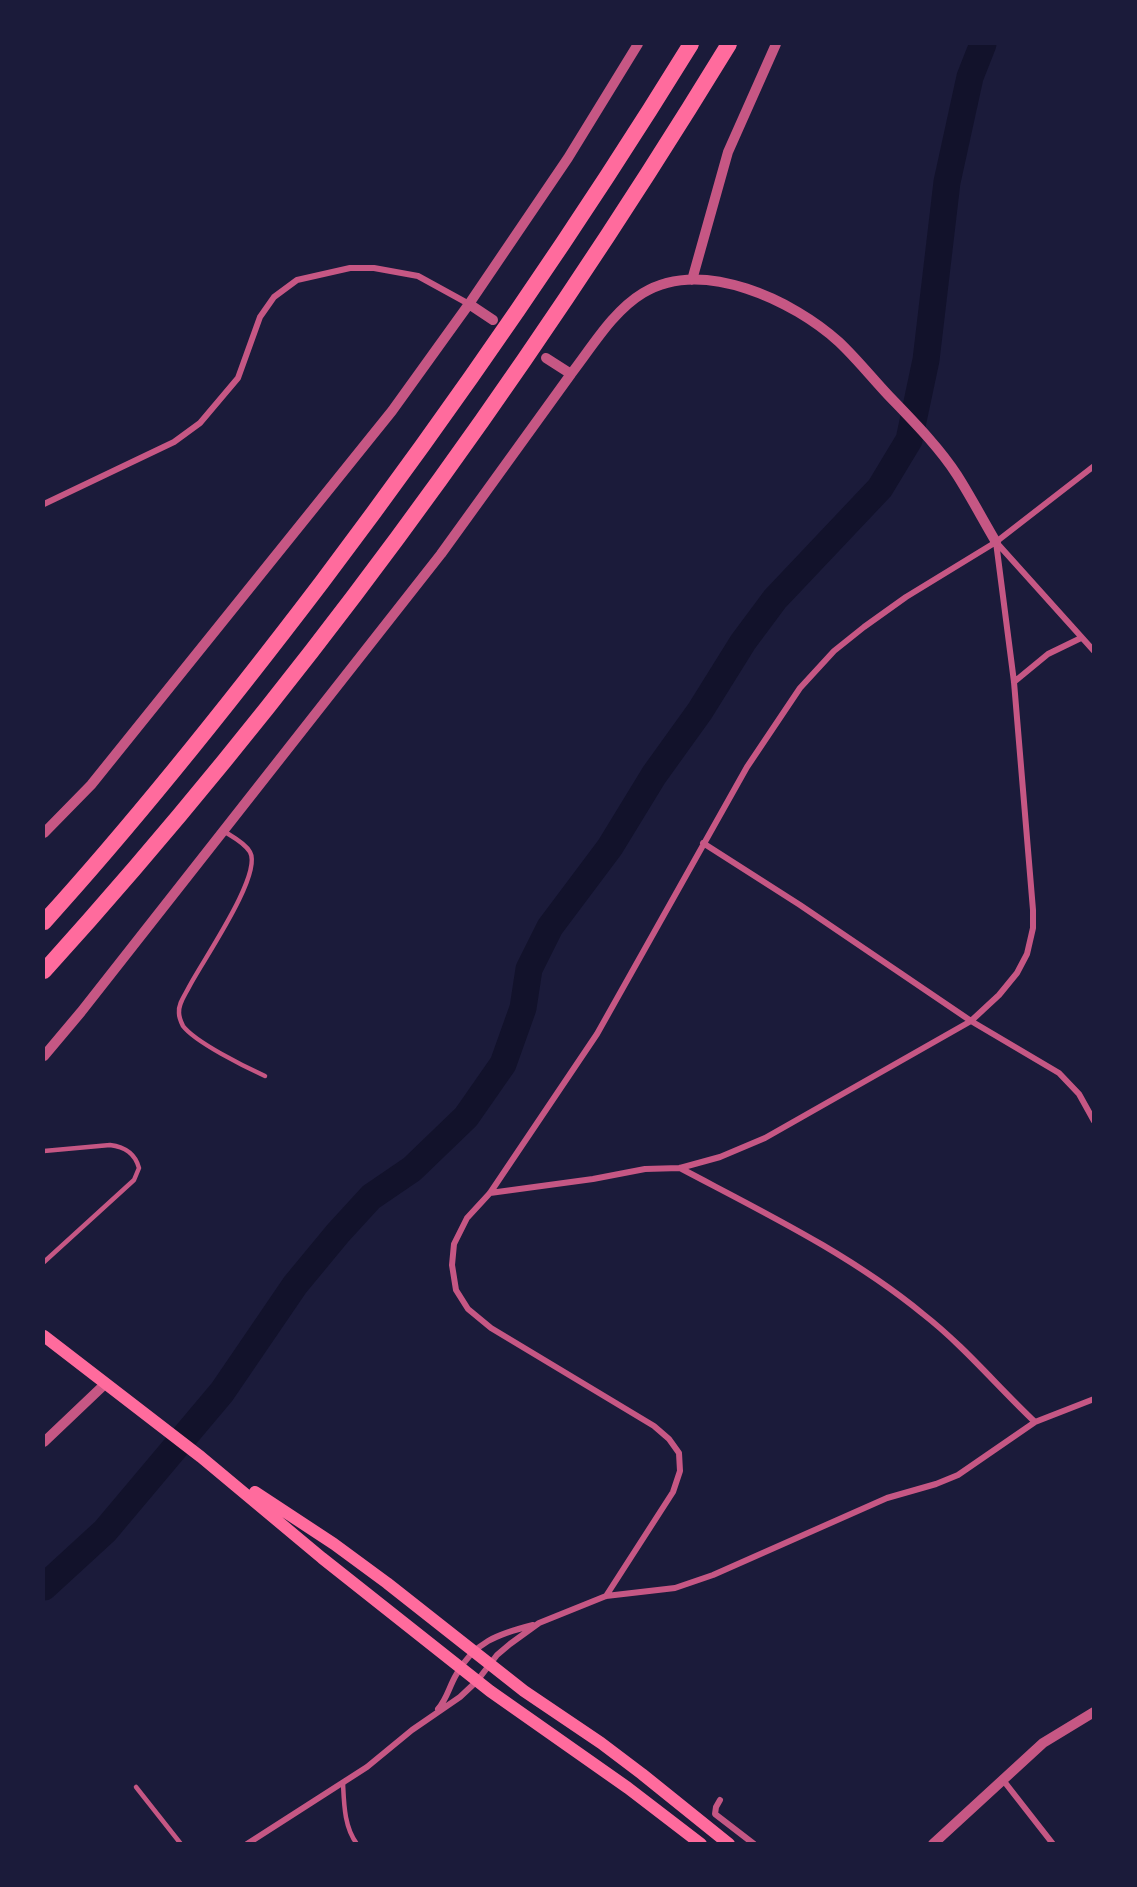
<!DOCTYPE html>
<html>
<head>
<meta charset="utf-8">
<style>
  body { margin:0 }
  #map { position:relative; width:1137px; height:1887px; overflow:hidden; background:#1b1b3a; font-family:"Source Sans 3",sans-serif }
  canvas { display:block }
  .frame { position:absolute; inset:0; border:45px solid #1b1b3a; pointer-events:none }
</style>
</head>
<body>
<div id="map">
<canvas width="1137" height="1887"></canvas>
<div class="frame"></div>
</div>
<script>
const context = document.querySelector('canvas').getContext('2d');
context.lineJoin = 'round';
function strokePath(path, color, width, dash) { context.strokeStyle = color; context.lineWidth = width; context.lineCap = dash ? 'butt' : 'round'; context.setLineDash(dash || []); context.stroke(path); }
const river = new Path2D(`
  M44,1587L105,1531L222,1392L295,1285L338,1233L371,1197L412,1169L466,1117L503,1064L523,1008L529,969L550,927L610,847L654,775L700,711L743,642L775,599L880,488L909,440L926,360L947,182L970,77L983,44`);
const service = new Path2D(`
  M225,832C233,837 245,843 250,852C263,875 201,963 189,987C185,995 178,1004 179,1013C179,1016 181,1022 183,1026C195,1042 245,1067 265,1076
  M44,1151L110,1145C125,1147 135,1153 139,1168L134,1180L44,1262
  M343,1783C344,1803 344,1827 357,1844
  M136,1787L181,1844`);
const minor = new Path2D(`
  M44,504L174,442L200,423L238,378L260,317L274,297L297,280L350,268H374L418,276L469,304
  M996,542L1094,651
  M1014,682L1048,654L1081,638
  M703,843L800,905L971,1021L1059,1073L1079,1094L1094,1121
  M680,1168C763,1212 850,1254 923,1314C964,1346 997,1386 1035,1422
  M490,1193L593,1179L645,1169L680,1168L720,1157L765,1138L971,1021L999,995L1017,973L1027,954L1033,928V910L1014,682L996,542
  M606,1596L673,1492L680,1471L679,1453L669,1439L654,1426L491,1328L468,1309L456,1290L452,1265L454,1244L467,1218L490,1193L597,1034L747,767L800,688L834,651L864,627L906,597L996,542L1094,466
  M438,1709C447,1699 449,1687 456,1675C474,1642 498,1634 533,1625
  M1003,1780L1053,1844
  M720,1800L716,1807L715,1814L754,1844
  M247,1844L367,1767L412,1730L460,1697L477,1681L497,1655L510,1644L539,1623L606,1596L675,1588L713,1575L887,1498L936,1484L958,1475L1035,1422L1094,1399`);
const tertiary = new Path2D(`
  M692,280L728,152L776,44
  M469,304L493,320
  M546,358L571,374C592,347 613,311 643,293C703,257 794,301 839,342C857,359 872,378 889,396C912,420 939,447 957,475C971,497 983,520 996,542
  M44,833L91,785L392,411L469,304L568,158L638,44
  M44,1056L81,1012L441,554L571,374
  M44,1442L105,1384
  M933,1844L1043,1743L1094,1712`);
const secondary = new Path2D(`
  M44,1336L201,1457L322,1558L490,1691L628,1788L701,1844
  M255,1492L334,1544L387,1583L524,1691L601,1743L642,1774L729,1844`);
const motorway = new Path2D(`
  M44,922C142,814 233,699 322,582C453,408 577,229 691,44
  M44,971C302,686 529,371 729,44`);
strokePath(river, '#12122b', 27);
strokePath(service, '#c65784', 4.5);
strokePath(minor, '#c65784', 6);
strokePath(tertiary, '#c65784', 10);
strokePath(secondary, '#ff6b9d', 12);
strokePath(motorway, '#ff6b9d', 16);
</script>
</body>
</html>
